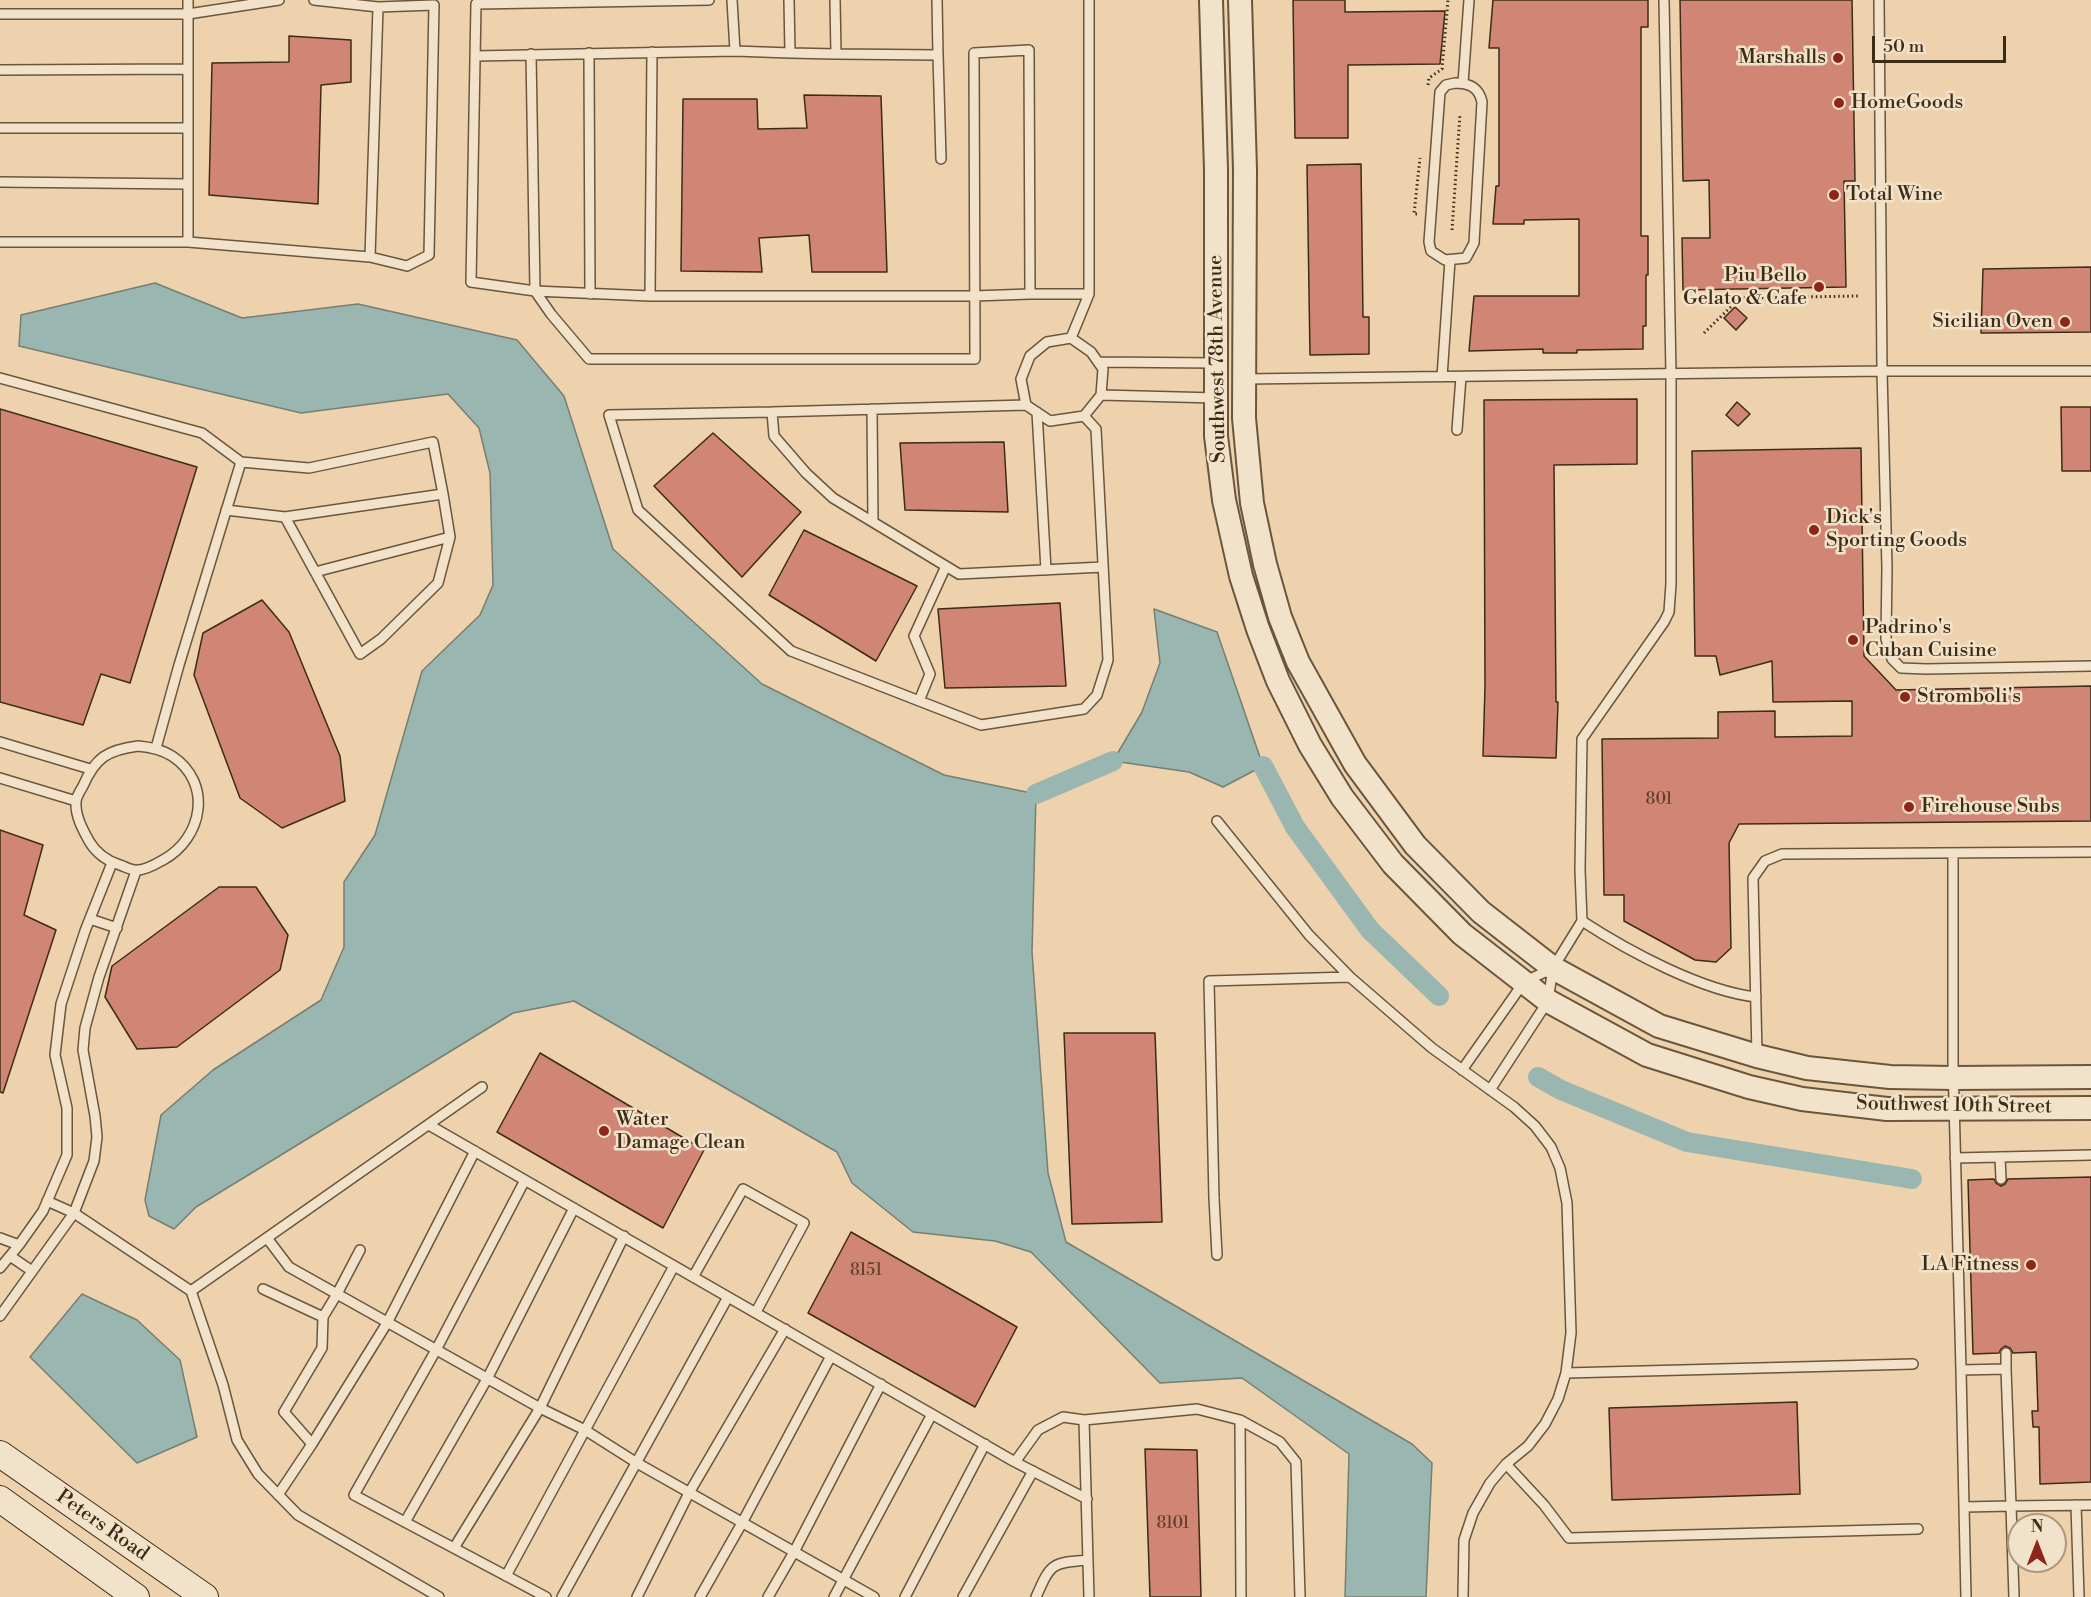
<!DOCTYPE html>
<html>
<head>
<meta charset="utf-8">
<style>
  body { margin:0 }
  #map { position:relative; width:2091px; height:1597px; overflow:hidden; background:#edd2ad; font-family:"Libre Bodoni",serif }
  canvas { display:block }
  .north { position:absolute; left:2007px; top:1513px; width:60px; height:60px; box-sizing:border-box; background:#f3e2ca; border:2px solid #aa9982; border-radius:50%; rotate:0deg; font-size:16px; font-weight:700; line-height:24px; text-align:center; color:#3d2c16 }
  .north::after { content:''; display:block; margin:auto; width:21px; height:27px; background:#8f2418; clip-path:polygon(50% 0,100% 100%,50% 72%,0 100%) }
  .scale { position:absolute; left:1872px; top:36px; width:134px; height:27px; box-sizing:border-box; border:3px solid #3d2c16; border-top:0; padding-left:8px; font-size:18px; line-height:21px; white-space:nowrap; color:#3d2c16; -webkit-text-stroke:4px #f3e2ca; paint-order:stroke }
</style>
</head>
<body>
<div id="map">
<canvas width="2091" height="1597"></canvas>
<div class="north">N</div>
<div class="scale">50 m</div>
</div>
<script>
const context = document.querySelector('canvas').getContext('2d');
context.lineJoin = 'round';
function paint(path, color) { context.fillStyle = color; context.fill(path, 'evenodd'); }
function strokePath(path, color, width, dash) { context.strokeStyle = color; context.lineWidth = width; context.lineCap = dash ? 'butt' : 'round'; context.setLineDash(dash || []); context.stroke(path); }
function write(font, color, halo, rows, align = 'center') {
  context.font = font + ' "Libre Bodoni",serif'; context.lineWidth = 5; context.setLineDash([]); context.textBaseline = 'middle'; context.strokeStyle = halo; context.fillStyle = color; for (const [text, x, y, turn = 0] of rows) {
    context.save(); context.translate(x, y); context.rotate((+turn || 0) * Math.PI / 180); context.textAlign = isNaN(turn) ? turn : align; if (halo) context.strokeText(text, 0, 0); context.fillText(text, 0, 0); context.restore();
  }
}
const water = new Path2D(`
  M155,283L242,318L358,304L517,340L564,396L613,549L762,684L944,775L1036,794L1032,952L1048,1173L1066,1242L1412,1444L1432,1463L1426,1597H1345L1349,1454L1242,1378L1160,1383L1031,1252L995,1241L913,1232L852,1183L837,1152L574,1001L513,1013L196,1207L174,1229L149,1216L145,1200L161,1115L213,1070L321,1000L344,947V882L375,835L422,671L480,615L493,585L490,473L479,428L448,394L301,413L19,346L21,315Z
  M1154,609L1217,632L1263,766L1223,787L1189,772L1113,761L1142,712L1160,663Z
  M82,1294L137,1320L180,1360L197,1437L137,1463L30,1357Z`);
const canal = new Path2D(`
  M1263,766L1295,827L1370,930L1439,996
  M1036,794L1113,761
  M1538,1077L1561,1090L1687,1142L1912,1179`);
const building = new Path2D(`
  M1293,0H1345V12L1445,11L1440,64L1348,65V138H1295Z
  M1493,0H1648V27H1641V236H1648V275H1646V326H1643V349L1577,350V353H1543V349L1469,351L1474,296H1579V219L1524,220V224H1493L1496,186H1499V48H1489Z
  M1680,0H1852L1855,181H1844L1846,287L1683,290L1682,238H1710L1709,180L1683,181Z
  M289,36L351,40V82L321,85L318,204L209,195L212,63L289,62Z
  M804,95L881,96L887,272H812L809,235L759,238L762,272L681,271L683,99H757L758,129L807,128Z
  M1361,164L1363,317H1369V354L1310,355L1307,165Z
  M2091,267V332L1981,333L1983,269Z
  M1735,307L1747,318L1736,330L1724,318Z
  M1637,399V464L1554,465L1556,702H1558L1556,758L1483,756L1485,686L1484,400Z
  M1737,402L1750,414L1738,426L1726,415Z
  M2061,407H2091V471H2062Z
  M0,409L197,467L130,683L101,674L83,725L0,702Z
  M713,433L801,512L742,577L654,486Z
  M1004,442L1008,512L905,510L900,443Z
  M1861,448L1864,656L1896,690L2091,686V821L1739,824L1729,843L1731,948L1716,962L1695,960L1624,921V895H1604L1602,739L1718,738V712L1775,711V737L1852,736V701L1773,702L1772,661L1720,675L1716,656H1695L1692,451Z
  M804,530L917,586L876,661L769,595Z
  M262,600L289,632L340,756L345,801L282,828L240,798L194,675L203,633Z
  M1060,603L1066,686L945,688L938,609Z
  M0,830L43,845L24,915L56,930L3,1093L0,1092Z
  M219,887H256L288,935L280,970L177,1047L137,1049L105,997L112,966Z
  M1064,1033H1155L1162,1222L1072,1224Z
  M540,1053L704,1150L663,1228L497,1132Z
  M2091,1177V1482L2040,1484L2039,1427H2033L2032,1411H2038L2036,1352L2013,1353L2010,1348L2005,1346L2001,1349L1999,1353L1973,1354L1968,1180L1994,1179L1996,1183L2001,1186L2005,1184L2008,1179Z
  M851,1232L1017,1327L975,1407L808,1313Z
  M1797,1402L1800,1494L1612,1500L1609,1408Z
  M1145,1449L1197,1450L1201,1597H1150Z`);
const path = new Path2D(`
  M1428,85L1429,78L1442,69L1448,0
  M1417,214H1414L1420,158
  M1452,230L1460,114
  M1704,333L1740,298L1859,296`);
const service = new Path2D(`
  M709,0L476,4L471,282L535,291L551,314L589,359H975L974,53L1029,50L1030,294H1089V0
  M732,0L735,51L790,53
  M789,0L790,53L836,54L835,0
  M1879,0L1882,371L1887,568L1886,639L1892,659L1901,668L1926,669L2091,666
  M0,14H188V0
  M589,53L590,294
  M531,54L535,291L650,296H974L1030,294
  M836,54L938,55L937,0
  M938,55L941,159
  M475,56L735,51
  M0,70L188,69V14L279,0
  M1455,83C1469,83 1479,87 1482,102L1474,243L1466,258L1445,260L1431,251L1429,242L1440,92L1446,85Z
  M1463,83L1469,0
  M0,128H188
  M0,182L188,184
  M0,242H188V69
  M188,242L370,257L378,7L314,0
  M370,257L407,266L429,255L434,5L378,7
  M650,296L652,52
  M1071,338L1091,352L1103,369L1101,395L1084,416L1050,421L1026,405L1021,379L1030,356L1047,342L1071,338L1089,294
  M1098,362L1216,363
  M1442,377L1450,260
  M0,378L202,433L241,462L309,468L433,442L443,494L450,537L438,583L381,639L360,654L285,517L226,510
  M1245,379L1882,371H2091
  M1101,395L1216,398
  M872,409L873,522
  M772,412L1026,405
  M1037,412L1046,570
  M1084,416L1096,429L1108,660L1097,695L1084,709L981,725L791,651L638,510L609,415L772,412L774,436L806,473L833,498L959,574L1103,567
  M1457,430L1461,377
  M285,517L443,494
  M315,572L450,537
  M919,701L930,674L914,636L946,566
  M0,742L90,769
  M138,746C150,747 161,749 172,756C213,783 203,838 163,860C156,864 146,870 138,870C132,871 126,867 120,865C107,861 96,853 89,841C83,830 75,816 76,802C76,797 80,791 83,786C95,758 107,750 138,746Z
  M156,748L179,665L241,462
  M0,778L76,801
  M1217,821L1309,935L1350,977L1432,1048L1514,1107L1535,1126L1551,1147L1560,1168L1567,1203L1571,1333L1566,1373L1558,1399L1545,1424L1528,1446L1506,1464L1490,1483L1473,1513L1464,1540L1463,1597
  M1953,854V1062L1961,1370
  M90,919L117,928
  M1582,921C1628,951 1702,991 1756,997
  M1757,1055L1753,878L1765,861L1782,854L2091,852
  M1462,1070L1524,982L1553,968
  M1490,1090L1548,1001L1553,968L1582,921L1580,870L1582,739L1664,622L1669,612L1671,584V374L1664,0
  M429,1125L1015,1462L1038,1430L1063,1417L1084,1420L1089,1597
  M2000,1157L2001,1179
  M1955,1158L2091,1155
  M525,1180L436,1350L354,1495L546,1597
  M47,1201L74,1213L191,1291L223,1385L237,1440L258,1474L298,1515L439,1597
  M0,1238L19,1245
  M267,1238L289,1267L540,1408L585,1430L637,1463L874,1597
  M1217,1255L1214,1198L1209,981L1350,977
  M10,1256L32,1271
  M0,1268L19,1245L43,1211L67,1155V1108L55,1055L61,1004L85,931L112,863
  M693,1277L743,1189L804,1223L756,1312
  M263,1289L323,1317
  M191,1291L482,1087
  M0,1316L74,1213L94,1161L97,1137L95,1116L83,1050L85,1028L99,977L136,871
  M2006,1353V1369
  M1566,1373L1913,1364
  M1084,1420L1197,1409L1240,1420L1280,1442L1296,1462L1300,1597
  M1240,1420L1241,1597
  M312,1444L284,1412L322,1348L323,1317L337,1294L360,1250
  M1015,1462L1087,1499
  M1506,1464L1544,1505L1569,1538L1918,1529
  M278,1495L312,1444L387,1323L475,1151
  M2076,1505L2079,1597
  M1964,1507L2011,1506L2006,1369L1961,1370L1966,1597
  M405,1522L487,1379L574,1208
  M454,1548L540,1408L624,1236
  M506,1576L674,1266
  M562,1597L728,1297
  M637,1597L689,1493L785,1329
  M700,1597L742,1523L831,1356
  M768,1597L794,1552L881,1384
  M834,1597L932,1414
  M905,1597L985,1444
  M963,1597L1033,1471
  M1036,1597C1051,1563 1051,1563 1088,1560
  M2014,1597L2011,1506L2091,1505`);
const tertiary = new Path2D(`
  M1211,0L1216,170V436L1224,500L1241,576L1258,629L1278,681L1310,745L1342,797L1393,864L1462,934L1548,1001L1647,1055L1749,1087L1802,1099L1887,1109L2091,1108
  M1240,0L1245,170L1244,418L1252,503L1265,564L1280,617L1298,662L1355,764L1415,845L1481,912L1553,968L1659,1026L1757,1056L1807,1068L1890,1077L1954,1078L2091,1077`);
const secondary = new Path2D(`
  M0,1454L205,1597
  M0,1499L136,1597`);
const markers = [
  [1838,58,6,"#8f2418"],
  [1839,103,6,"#8f2418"],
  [1834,195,6,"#8f2418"],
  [1819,287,6,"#8f2418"],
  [2065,322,6,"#8f2418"],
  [1814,530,6,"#8f2418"],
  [1853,640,6,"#8f2418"],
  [1905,697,6,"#8f2418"],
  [1909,807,6,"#8f2418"],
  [604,1131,6,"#8f2418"],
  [2031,1265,6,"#8f2418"]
];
const numberNames = [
  ["801",1659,800],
  ["8151",866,1271],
  ["8101",1173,1524]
];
const poiNames = [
  ["Marshalls",1826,58,"right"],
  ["HomeGoods",1851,103],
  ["Total Wine",1846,195],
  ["Piu Bello",1807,276,"right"],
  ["Gelato & Cafe",1807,299,"right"],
  ["Sicilian Oven",2053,322,"right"],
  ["Dick's",1826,518],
  ["Sporting Goods",1826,541],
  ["Padrino's",1865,628],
  ["Cuban Cuisine",1865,651],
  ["Stromboli's",1917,697],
  ["Firehouse Subs",1921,807],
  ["Water",616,1120],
  ["Damage Clean",616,1143],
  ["LA Fitness",2019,1265,"right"]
];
const streetNames = [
  ["Southwest 78th Avenue",1218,359,-91],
  ["Southwest 10th Street",1954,1106,1],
  ["Peters Road",102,1526,35]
];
paint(water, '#9ab6b0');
strokePath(water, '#757f72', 1.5);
strokePath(canal, '#9ab6b0', 20);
paint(building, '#d08575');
strokePath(building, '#3d2c16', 1.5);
strokePath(service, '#69563c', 12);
strokePath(tertiary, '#69563c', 26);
strokePath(secondary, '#3d2c16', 28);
strokePath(path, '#3d2c16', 3, [1.5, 3]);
strokePath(service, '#f3e2ca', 9);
strokePath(tertiary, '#f3e2ca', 22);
strokePath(secondary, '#f3e2ca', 26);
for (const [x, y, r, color] of markers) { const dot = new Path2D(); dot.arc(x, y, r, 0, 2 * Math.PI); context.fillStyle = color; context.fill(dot); strokePath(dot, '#f3e2ca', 2); }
write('16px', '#62422e', null, numberNames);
write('20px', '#3d2c16', '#f3e2ca', poiNames, 'left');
write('20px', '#3d2c16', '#f3e2ca', streetNames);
</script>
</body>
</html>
